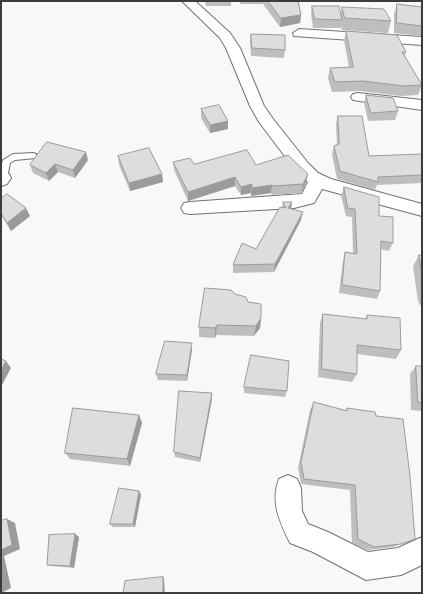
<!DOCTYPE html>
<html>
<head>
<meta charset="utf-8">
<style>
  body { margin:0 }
  #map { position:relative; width:423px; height:594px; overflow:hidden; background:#f8f8f9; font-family:"Noto Serif",serif }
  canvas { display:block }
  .frame { position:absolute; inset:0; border:2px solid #3c3c3c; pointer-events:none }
</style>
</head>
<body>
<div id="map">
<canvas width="423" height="594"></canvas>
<div class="frame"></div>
</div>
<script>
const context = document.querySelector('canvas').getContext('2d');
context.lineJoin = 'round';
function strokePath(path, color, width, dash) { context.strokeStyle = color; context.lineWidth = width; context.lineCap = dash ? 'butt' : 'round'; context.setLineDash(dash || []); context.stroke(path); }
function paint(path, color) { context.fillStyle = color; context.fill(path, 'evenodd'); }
const lane = new Path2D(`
  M33,153L36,154V158L15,160L10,163L7,178L6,180H1V167L3,160L13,154Z`);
const street = new Path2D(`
  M182,1H195L230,33L240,48L264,106L273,119L308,163L318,173L331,179L422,204V216L322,189L314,203L294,208L190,214L184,213L181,208L184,203L190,202L302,194L308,182L296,171L259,122L250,106L226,48L220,38Z
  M299,29L422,37V45L294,36L293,33Z
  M358,93L422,100V110L353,100L351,97L353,94Z
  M3,172L9,174L11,178L7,184L1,186V173Z
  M288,475L297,479L301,488L302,511L308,524L328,532L368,552L398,548L422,537V565L401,575L366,580L313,552L290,543C280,522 270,502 279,479Z`);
const wall = new Path2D(`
  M205,1H231V6H206Z
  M241,1H298L301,15L300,23L280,27L263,4H240Z
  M397,4L422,7V36L394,33V14Z
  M312,6L341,13L342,7L391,21L388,33L342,30L341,26V28H313L311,14Z
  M346,31L406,52L405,56L422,85L418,95L401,96L361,91L332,92L328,78L330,68L349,67L344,41Z
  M251,34L285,50L284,58L251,56L250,42Z
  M366,95L398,111L395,120L368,121L364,103Z
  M201,109L228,129L210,133L201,118Z
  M338,116L369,156L422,154V183L377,185L375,190L337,179L332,154L334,146L337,145L336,124Z
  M118,156L162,174L163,182L130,191L119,165Z
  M88,160L75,178L58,172L49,181L33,173L30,165Z
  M173,162L194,164L256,165L308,174L306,182L301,193L272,195L271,193L251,196V193L241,195L235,186L188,201L174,170Z
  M344,187L379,216L393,243L389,251L380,249V291L377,299L339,293L343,260L345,252L353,254L352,217L346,216L341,196Z
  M1,199L30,216L11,231L1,215Z
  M283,202L301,220L274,272L233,273V265L256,249L282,207Z
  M419,255L422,256V306L420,305L418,301L413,266Z
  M248,302L261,318L260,328L254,336L216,335L215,338L199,337V327Z
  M323,314L365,319L367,315L401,350L396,359L357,354V374L352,382L318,377L320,323Z
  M192,350L187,381L158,380L156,374Z
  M416,366H422V411L411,410L410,374Z
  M244,387L287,391L285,397L244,393Z
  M212,399L200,462L175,457L174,452Z
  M314,402L346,410L347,408L376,416L415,539L393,547L368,550L352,543L350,490L301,484L298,468L310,410Z
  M139,415L142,423L130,466L70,459L65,453Z
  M139,491L141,495L135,527H113L110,524Z
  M79,537L74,568L52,566L47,565Z`);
const shadedWall = new Path2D(`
  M301,15L300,23L280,27L281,18Z
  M228,121V129L210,133V125Z
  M86,152L88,160L75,178L73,170Z
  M55,164L58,172L49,181L46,173Z
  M162,174L163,182L130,191L129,183Z
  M308,174L306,182L301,193L303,184Z
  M235,177V186L188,201V192Z
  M252,184L251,193L241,195V187Z
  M272,185L271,193L251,196L252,188Z
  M292,202L291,210L288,208Z
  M26,208L30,216L11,231L7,223Z
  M303,212L301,220L274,272L275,264Z
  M261,318L260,328L254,336L256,326Z
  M217,325L216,335L215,338V328Z
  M192,343V350L187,381V375Z
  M6,361L11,368L1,387V370Z
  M212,393V399L200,462V458Z
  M139,415L142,423L130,466L127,459Z
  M139,491L141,495L135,527L133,524Z
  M7,519L15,523L20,549L4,556L11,588L1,593V550Z
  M75,534L79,537L74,568L70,566Z
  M163,577L164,579L165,593H163Z`);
const building = new Path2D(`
  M268,1H298L301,15L281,18Z
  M397,4L422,7V26L397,23Z
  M312,6H339L342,20L315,19Z
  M342,7L384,9L391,21L345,18Z
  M346,31L397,35L406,52H402L422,85L404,86L363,81L335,82L330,68L353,67Z
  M251,34L285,35V50L252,48Z
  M366,95L393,98L398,111L371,113Z
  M219,105L228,121L210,125L201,109Z
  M338,116H362L369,156L422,154V175L378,177V182L340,171L334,146L339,144Z
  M47,142L86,152L73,170L55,164L46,173L30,165Z
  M149,148L162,174L129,183L118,156Z
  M247,150L256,165L288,155L308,174L303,184L273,186L272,185L252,188V184L241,187L235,177L188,192L173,162L190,158L194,164Z
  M344,187L379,197V216L393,217V243L381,241L380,291L342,285L345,252L357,254L355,209L348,208Z
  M7,194L26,208L7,223L1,213V199Z
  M283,202H292L288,208L303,212L275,264L233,265L242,243L256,249L280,207L286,208Z
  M419,255L422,256V274Z
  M205,288L231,290L235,294L246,297L248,302L261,304V318L256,326L217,325L215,328L199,327Z
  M323,314L367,319V315L400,318L401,350L357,345V374L322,369Z
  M165,341L192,343L187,375L156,374Z
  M251,355L289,361L287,391L244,387Z
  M1,359L6,361L1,370Z
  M416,366H422V403L418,402Z
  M179,391L212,393L200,458L174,452Z
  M314,402L347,411V408L375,412L376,416L403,419L410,476L415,539L401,544L374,547L358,539L355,485L304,479L301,463Z
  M73,408L139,415L127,459L65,453Z
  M119,488L139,491L133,524H110Z
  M7,519L12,545L1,550V521Z
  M75,534L70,566L47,565L49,535Z
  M163,577V593H123L125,581Z
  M1,580L2,587H1Z`);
strokePath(lane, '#717172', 2);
strokePath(street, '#717172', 2);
paint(lane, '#fff');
paint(street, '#fff');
paint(wall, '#bfbebe');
paint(shadedWall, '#9b9b9b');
paint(building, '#dedddd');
strokePath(building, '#9b9b9b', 1);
</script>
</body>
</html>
